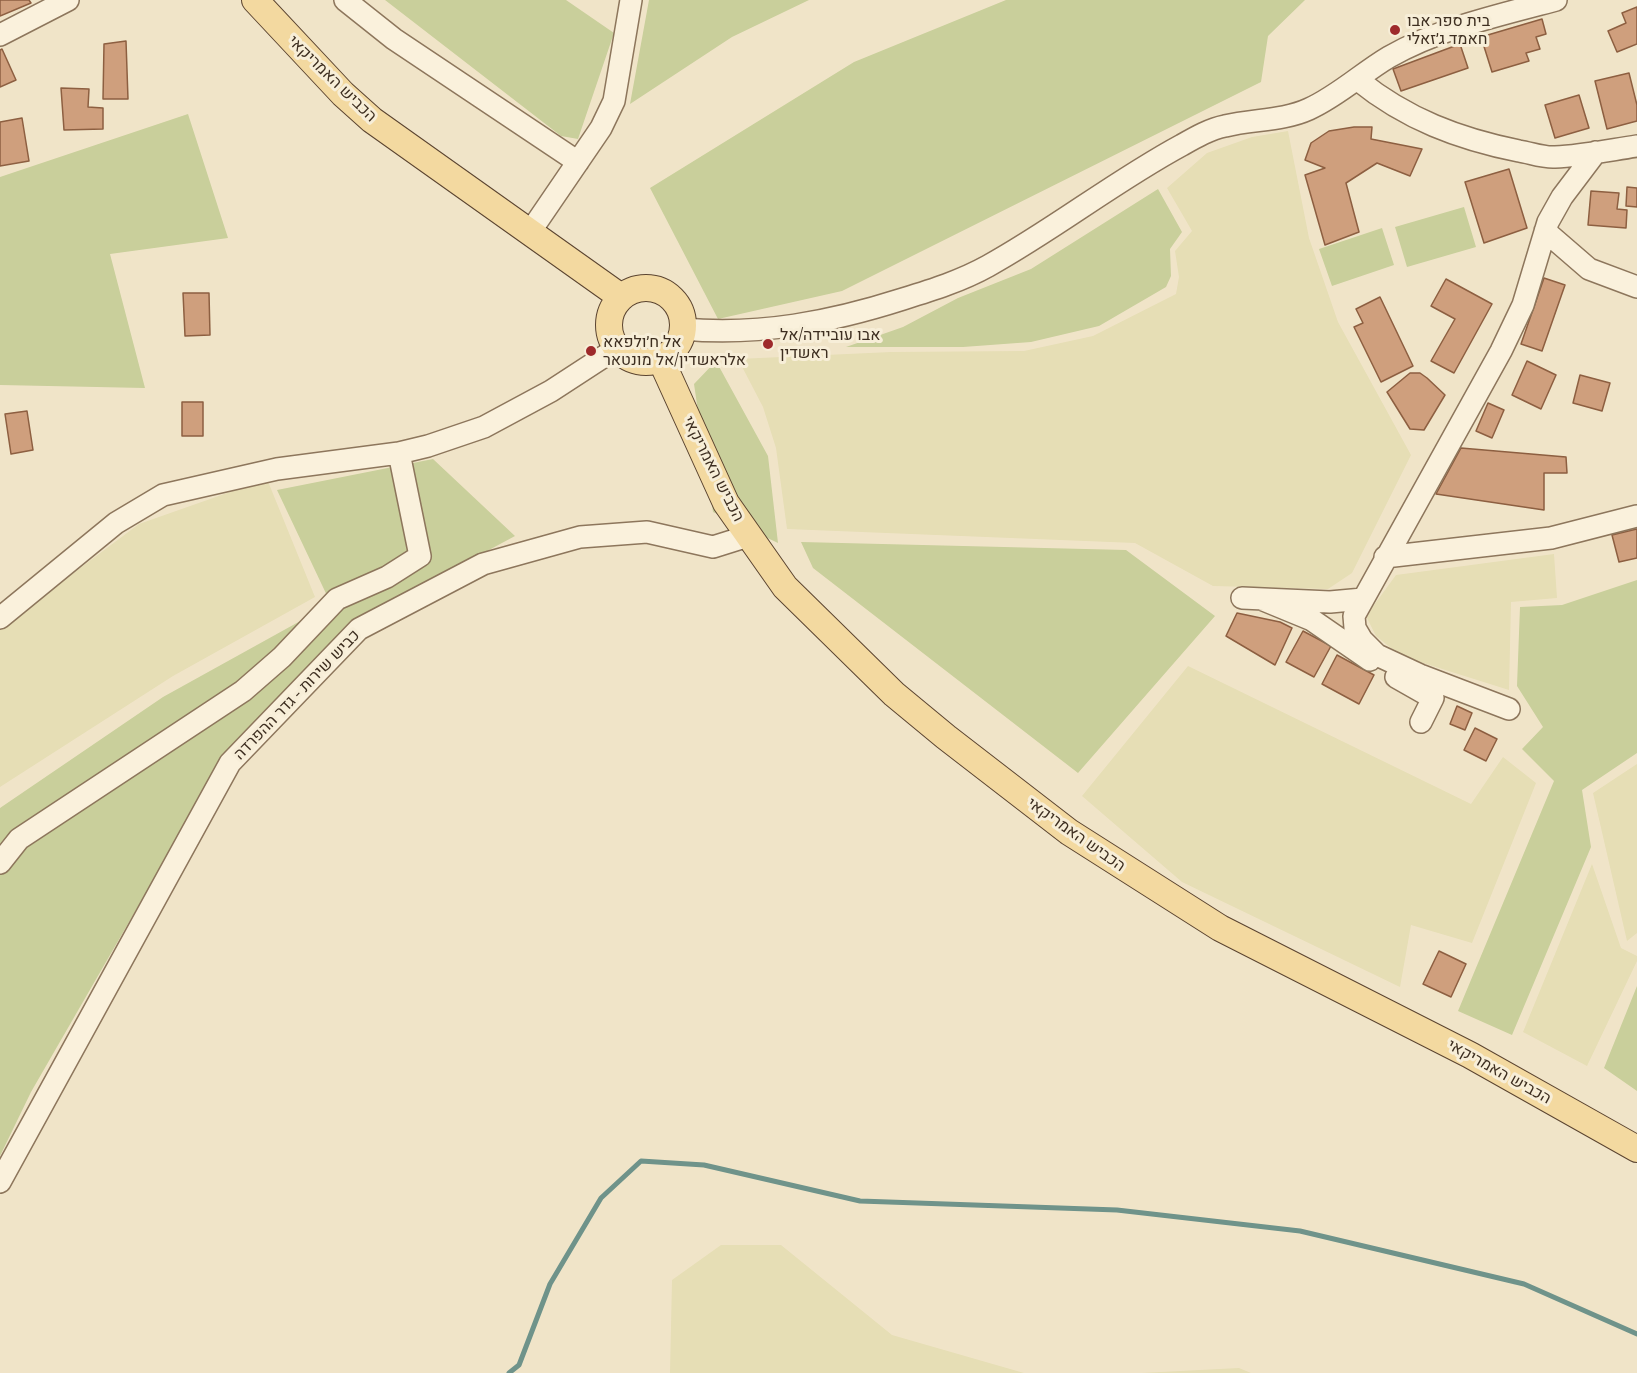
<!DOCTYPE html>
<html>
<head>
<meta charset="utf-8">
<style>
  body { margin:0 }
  canvas { display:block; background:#f0e4c8 }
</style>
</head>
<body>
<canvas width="1637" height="1373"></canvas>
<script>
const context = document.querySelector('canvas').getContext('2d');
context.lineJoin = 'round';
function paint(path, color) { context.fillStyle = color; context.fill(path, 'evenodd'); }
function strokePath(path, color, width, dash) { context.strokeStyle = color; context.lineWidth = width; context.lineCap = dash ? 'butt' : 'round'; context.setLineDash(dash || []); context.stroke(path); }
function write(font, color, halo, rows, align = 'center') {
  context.font = font + ' "Noto Serif",Heebo,serif'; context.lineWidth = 6; context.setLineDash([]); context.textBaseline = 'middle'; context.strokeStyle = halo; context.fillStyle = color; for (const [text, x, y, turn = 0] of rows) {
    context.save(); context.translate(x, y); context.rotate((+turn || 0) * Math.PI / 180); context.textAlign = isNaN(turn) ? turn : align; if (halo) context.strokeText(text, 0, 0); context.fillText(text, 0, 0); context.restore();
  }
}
const farmland = new Path2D(`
  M1288,131L1309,238L1338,322L1411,455L1352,573L1328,589L1213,586L1135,543L787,529L776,448L763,407L738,359L891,352L1024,351L1093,336L1176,294L1179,277L1175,251L1192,231L1167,188L1207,153L1252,137Z
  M267,479L315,597L173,676L0,787V628L139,524Z
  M1554,554L1557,598L1511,602L1509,690L1401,656L1376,636L1366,616L1396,575Z
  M1188,666L1471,804L1503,757L1536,783L1472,943L1411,925L1400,987L1182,882L1082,796Z
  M1637,764V933L1627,941L1593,793Z
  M1592,864L1621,948L1637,956V961L1587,1066L1523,1032Z
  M721,1245H781L892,1335L1024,1373H670L672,1280Z
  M1239,1368L1251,1373H1141Z`);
const green = new Path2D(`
  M385,0H566L614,33L578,139L561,136Z
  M649,0H809L732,37L630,104Z
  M1006,0H1305L1268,36L1261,82L842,291L718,319L650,188L854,62Z
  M188,114L228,238L110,254L145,388L0,385V177Z
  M1158,189L1182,232L1170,249L1171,276L1166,287L1099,326L1031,342L963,347H846L903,327L958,298L1031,269Z
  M1464,207L1476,247L1407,267L1395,227Z
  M1382,228L1394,265L1332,286L1319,249Z
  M716,361L768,456L778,543L713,512L694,384Z
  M433,459L515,536L355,622L223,759L31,1092L0,1156V808L163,697L331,604L277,490Z
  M801,542L1126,550L1215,616L1078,773L813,568Z
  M1637,580V753L1582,790L1591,847L1512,1035L1458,1011L1554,781L1522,749L1543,727L1517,686L1520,607L1562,605Z
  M1637,986V1091L1604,1068Z`);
const stream = new Path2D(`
  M509,1373L519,1365L550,1284L601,1198L641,1161L704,1165L860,1201L1117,1210L1300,1231L1524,1284L1637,1334`);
const building = new Path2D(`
  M0,0H29L31,3L0,16Z
  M1637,7V44L1617,52L1608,31L1626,23L1622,13Z
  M1542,19L1546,34L1536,37L1540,49L1526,53L1529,61L1492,72L1481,37Z
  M126,41L128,99H103L104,44Z
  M1460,44L1468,68L1401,91L1393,69Z
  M2,49L16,80L0,87V50Z
  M1629,73L1637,105V121L1607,129L1595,81Z
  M61,88L89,89L88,107L103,108V129L64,130Z
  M1579,95L1589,128L1555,138L1545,105Z
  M22,118L29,161L0,166V122Z
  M1354,127H1372L1371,139L1422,149L1410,176L1377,163L1346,183L1359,232L1325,245L1305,175L1325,168L1305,160L1311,143L1329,131Z
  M1509,169L1527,228L1484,243L1465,182Z
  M1627,187L1637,188V207L1626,206Z
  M1591,191L1619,193L1617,209L1627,210L1626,228L1588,225Z
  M1544,278L1565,285L1542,351L1521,344Z
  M1446,279L1492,304L1454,373L1431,361L1455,319L1431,306Z
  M183,293H209L210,335L185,336Z
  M1380,297L1413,366L1381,382L1354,327L1363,323L1356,309Z
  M1527,361L1556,375L1541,409L1512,395Z
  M1410,373H1420L1427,378L1445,395L1424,430L1410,429L1387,392Z
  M1580,375L1610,383L1602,411L1573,403Z
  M182,402H203V436H182Z
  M1488,403L1504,410L1492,438L1476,431Z
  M27,411L33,450L11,454L5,414Z
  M1461,448L1566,457L1567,473H1544V510L1436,494Z
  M1637,529V558L1619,562L1612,535Z
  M1237,613L1280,622L1292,628L1275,665L1226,636Z
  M1303,631L1331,646L1314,677L1286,662Z
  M1337,655L1374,675L1359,704L1322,684Z
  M1457,706L1472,713L1465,730L1450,724Z
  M1475,728L1497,739L1486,761L1464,750Z
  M1439,951L1466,964L1451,997L1423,984Z`);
const minor = new Path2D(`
  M345,0L394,39L578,162
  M0,35L68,0
  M1358,80C1406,119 1459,139 1519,151C1531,153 1544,158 1555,157C1582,156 1610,150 1637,146
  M1545,231L1589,269L1637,287
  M530,232L601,128L614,101L631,0
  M683,329C759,336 831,322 903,299C932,290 961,281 988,266C1055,229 1115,181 1182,145C1196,137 1210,129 1225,126C1253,119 1283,121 1309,109C1338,96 1362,73 1389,57C1440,28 1500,15 1556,0
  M1385,557L1551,538L1637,516
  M1242,598L1330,602L1363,599
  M1261,599L1312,620L1370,660
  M0,618L116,523L163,495L277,469L399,453L428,446L484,427L551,391L617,348
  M1396,677L1433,698L1421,722
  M1509,709L1420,675L1377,655L1362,640L1355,628L1354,616L1501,351L1523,305L1548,222L1562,197L1596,152
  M0,863L19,839L243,691L282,657L337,599L387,577L420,556L399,453
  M0,1182L230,763L359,629L483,564L580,537L647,532L713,547L748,536`);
const major = new Path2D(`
  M255,0L343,94L372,120L621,297
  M609 325a37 37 0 1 1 74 0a37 37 0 1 1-74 0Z
  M661,360L726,503L785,587L894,694L946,737L1069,832L1220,928L1470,1055L1637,1149`);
const markers = [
  [1395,30,6,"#9e2a2b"],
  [768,344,6,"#9e2a2b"],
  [591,351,6,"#9e2a2b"]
];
const poiNames = [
  ["בית ספר אבו",1407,21],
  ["חאמד ג׳זאלי",1407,39],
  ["אבו עוביידה/אל",780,335],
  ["ראשדין",780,353],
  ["אל ח׳ולפאא",603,342],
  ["אלראשדין/אל מונטאר",603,360]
];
const streetNames = [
  ["הכביש האמריקאי",332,79,44],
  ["הכביש האמריקאי",713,469,63],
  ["כביש שירות - גדר ההפרדה",297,695,-46],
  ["הכביש האמריקאי",1076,835,35],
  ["הכביש האמריקאי",1499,1072,29]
];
paint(farmland, '#e6deb5');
paint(green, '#c9cf9b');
strokePath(stream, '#6f938a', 5);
paint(building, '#cf9f7d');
strokePath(building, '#8d5f41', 1.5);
strokePath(minor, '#8d765c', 24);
strokePath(major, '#5b4430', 28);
strokePath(minor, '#faf1dc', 21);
strokePath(major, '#f3d9a0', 26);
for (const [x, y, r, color] of markers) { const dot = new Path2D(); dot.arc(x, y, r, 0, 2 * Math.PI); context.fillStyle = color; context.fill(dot); strokePath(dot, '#f7eed8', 2); }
write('16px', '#3d2e20', '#f7eed8', poiNames, 'left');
write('16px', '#3d2e20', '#f7eed8', streetNames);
</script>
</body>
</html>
